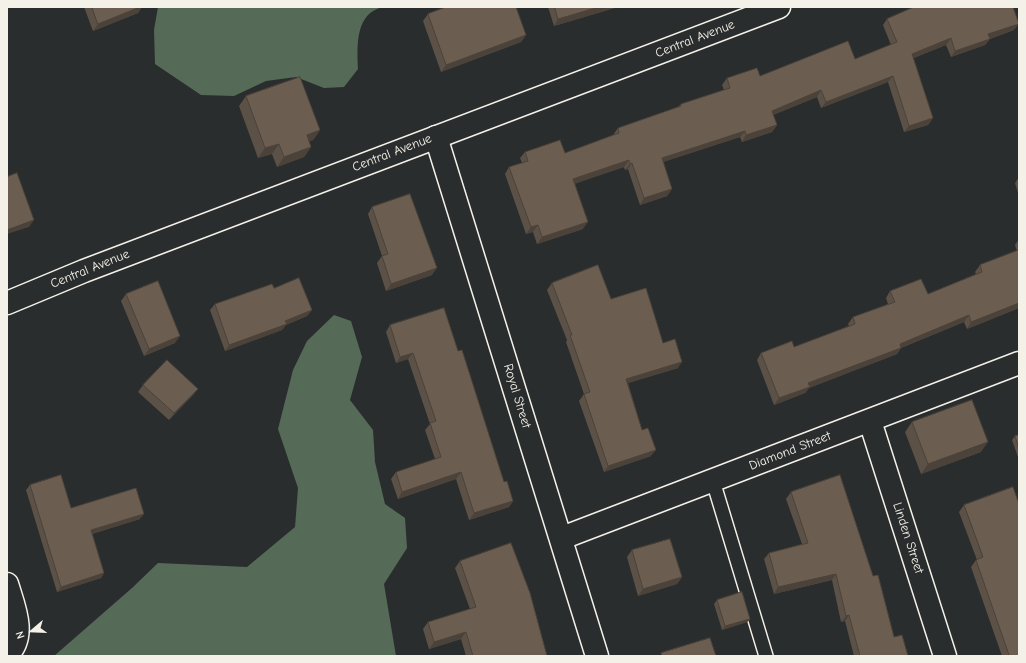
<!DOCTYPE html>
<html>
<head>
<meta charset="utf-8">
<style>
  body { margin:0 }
  #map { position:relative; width:1026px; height:663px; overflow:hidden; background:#2a2d2e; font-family:"Comic Neue",sans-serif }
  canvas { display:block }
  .frame { position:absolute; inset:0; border:8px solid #f4f1e8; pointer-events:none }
  .north { position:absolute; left:12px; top:611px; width:40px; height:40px; -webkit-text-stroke:3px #2a2d2e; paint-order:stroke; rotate:251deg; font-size:11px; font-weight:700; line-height:16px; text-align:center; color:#f4f1e8 }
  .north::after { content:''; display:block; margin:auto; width:14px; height:18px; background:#f4f1e8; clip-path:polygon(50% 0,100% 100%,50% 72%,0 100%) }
</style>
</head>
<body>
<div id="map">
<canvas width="1026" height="663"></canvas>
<div class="frame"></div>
<div class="north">N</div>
</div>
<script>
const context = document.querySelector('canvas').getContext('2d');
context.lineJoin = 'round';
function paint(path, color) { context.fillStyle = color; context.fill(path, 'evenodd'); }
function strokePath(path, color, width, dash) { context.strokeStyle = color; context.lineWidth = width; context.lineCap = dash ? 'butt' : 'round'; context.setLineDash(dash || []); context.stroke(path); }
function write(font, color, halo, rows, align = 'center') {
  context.font = font + ' "Comic Neue",sans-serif'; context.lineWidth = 3; context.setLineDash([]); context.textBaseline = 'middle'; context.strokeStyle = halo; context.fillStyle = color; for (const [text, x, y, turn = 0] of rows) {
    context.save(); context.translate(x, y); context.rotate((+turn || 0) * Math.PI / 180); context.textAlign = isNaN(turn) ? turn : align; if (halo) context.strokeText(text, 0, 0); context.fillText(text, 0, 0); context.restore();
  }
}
const green = new Path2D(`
  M158,7H384C355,12 357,46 358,69L344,87L324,88L296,77L266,81L234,96L201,95L155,64L154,30Z
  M334,315L351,321L362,357L350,400L373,430L375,462L385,504L405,518L407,548L384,584L396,656H54L132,588L158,563L247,567L295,527L298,488L278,429L293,370L307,341Z`);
const lane = new Path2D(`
  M713,481L766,656`);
const street = new Path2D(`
  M436,137L597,656
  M870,421L945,656
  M562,538L1019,363
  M7,584C14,607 27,636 7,655`);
const secondary = new Path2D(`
  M7,303L84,271L779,7`);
const wall = new Path2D(`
  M84,7H142L138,13L93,31Z
  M548,7H618L554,26Z
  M428,14L526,35L521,42L441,72L423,21Z
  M887,19L1014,30L990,39L985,45L951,57L946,45L913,58L933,118L928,125L904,132L888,82L821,108L817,97L773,115L777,125L772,132L742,142L740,137L663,162L672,189L667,196L640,205L628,169L625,170L624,167L575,183L583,229L537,244L533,232L526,234L505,174L509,167L522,163L520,158L525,152L565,153L613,135L618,128L678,107L681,104L724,90L722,85L727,78L760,76L855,59L891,45L883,25Z
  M246,96L320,130L313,140L309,141L311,147L304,157L277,167L272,154L258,158L239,106Z
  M1019,177V196L1015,183Z
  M372,207L432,275L386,291L377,263L382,256L368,214Z
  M1019,239V308L967,329L964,322L901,348L897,354L809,388L805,393L774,405L757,360L761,353L794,347L849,326L848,324L853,317L888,304L886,298L890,291L928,294L976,274L975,272L980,265L1017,251L1015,245Z
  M552,283L611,299L663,343L678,368L628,383L642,430L651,456L604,472L579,401L584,394L566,342L567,340L547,290Z
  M274,288L312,310L307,316L286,325L282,330L225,351L210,310L215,304Z
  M126,294L175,343L144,356L121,301Z
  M390,325L458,351L504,482L513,501L509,507L469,520L456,479L398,499L391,479L396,472L435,459L425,430L430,424L408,359L396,363L386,332Z
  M143,385L198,389L193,395L169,420L138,392Z
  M912,422L981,452L921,474L905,432Z
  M1019,435V460L1012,440L1015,436Z
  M30,485L71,508L140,519L92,534L104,573L101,578L57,592L26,490Z
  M791,492L873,576L894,637L908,656H854L845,621L841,622L832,580L774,594L764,559L769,553L802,544L786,499Z
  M964,505L1019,656H1002L971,567L976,560H977L959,512Z
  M632,550L682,577L677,584L638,596L627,557Z
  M460,561L547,656H466L461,639L429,649L423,629L428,622L470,609L455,568Z
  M717,600L750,619L747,622L722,630L714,604Z`);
const shadedWall = new Path2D(`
  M140,7H142L138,13L93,31L98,24Z
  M599,7H618L554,26L558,19Z
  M1019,24L1014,30L984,41L988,34Z
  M526,35L521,42L441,72L446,65Z
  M951,38L946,45L907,61L912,54Z
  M990,39L985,45L951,57L955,51Z
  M893,76L888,82L821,108L826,102Z
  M821,90L817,97L767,117L772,111Z
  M933,118L928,125L904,132L909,126Z
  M777,125L772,132L742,142L746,135Z
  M320,130L313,140L300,145L307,135Z
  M745,131L740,137L657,164L662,158Z
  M279,144L272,154L258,158L265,148Z
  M311,147L304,157L277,167L284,157Z
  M629,160L624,167L569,186L573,179Z
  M632,163L628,169L625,170L630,164Z
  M672,189L667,196L640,205L644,198Z
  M34,220L29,227L7,234V230Z
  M588,222L583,229L537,244L542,237Z
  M538,225L533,232L526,234L531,227Z
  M437,268L432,275L386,291L391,284Z
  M1019,303V308L967,329L971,322Z
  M312,310L307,316L286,325L282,330L225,351L229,345Z
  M969,315L964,322L901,348L897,354L809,388L805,393L774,405L779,398L808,383L900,344Z
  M180,336L175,343L144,356L149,349Z
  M413,353L408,359L396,363L400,357Z
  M682,362L678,368L622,385L626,379Z
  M198,389L193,395L169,420L174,413Z
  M988,442L981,452L921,474L928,464Z
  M656,450L651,456L604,472L608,466Z
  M461,472L456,479L398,499L402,492Z
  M513,501L509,507L469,520L474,513Z
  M144,514L140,519L87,535L91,530Z
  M104,573L101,578L57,592L61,587Z
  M836,574L832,580L774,594L778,587Z
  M682,577L677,584L638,596L643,589Z
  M849,615L845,621L841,622L846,616Z
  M750,619L747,622L722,630L725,626Z
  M466,632L461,639L429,649L434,642Z`);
const building = new Path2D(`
  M92,7H140L98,24Z
  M446,7H516L526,35L446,65L428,14Z
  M555,7H599L558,19Z
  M914,7H1013L1019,24L988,34L990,39L955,51L951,38L912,54L933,118L909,126L893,76L826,102L821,90L772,111L777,125L746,135L745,131L662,158L672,189L644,198L632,163L630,164L629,160L573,179L588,222L542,237L538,225L531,227L509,167L528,161L525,152L560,140L565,153L619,133L618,128L681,106V104L730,88L727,78L757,68L760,76L848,41L855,59L897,42L887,19Z
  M300,77L320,130L307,135L311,147L284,157L279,144L265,148L246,96Z
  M17,173L34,220L7,230V177Z
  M410,194L437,268L391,284L382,256L388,254L372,207Z
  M1019,250V303L971,322L969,315L900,344L901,348L808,383L810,387L779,398L761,353L792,341L794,347L855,324L853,317L895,302L890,291L921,279L928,294L982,272L980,265Z
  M598,265L611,299L646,288L663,343L675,339L682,362L626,379L642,430L648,428L656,450L608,466L584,394L590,392L570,335H572L552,283Z
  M299,278L312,310L285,321L287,324L229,345L215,304L272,284L274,288Z
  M158,281L180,336L149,349L126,294Z
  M444,308L458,351L462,350L504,482L507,481L513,501L474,513L461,472L402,492L396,472L441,457L430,423L436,421L413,353L400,357L390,325Z
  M167,360L198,389L174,413L143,385Z
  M972,400L988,442L928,464L912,422Z
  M1019,435V449L1015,436Z
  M61,475L71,508L136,488L144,514L91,530L104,573L61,587L30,485Z
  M840,475L873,576L878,575L894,637L902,635L908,656H860L849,615L846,616L836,574L778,587L769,553L808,543L791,492Z
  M1013,487L1019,504V656H1006L1009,655L976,560L983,557L964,505Z
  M670,539L682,577L643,589L632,550Z
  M511,543L530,593L547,656H473L466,632L434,642L428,622L476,607L460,561Z
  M742,592L750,619L725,626L717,600Z
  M710,638L716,656H662L661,653Z`);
const streetNames = [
  ["Central Avenue",695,39,-21],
  ["Central Avenue",392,153,-21],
  ["Central Avenue",90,269,-22],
  ["Royal Street",517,396,73],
  ["Diamond Street",790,451,-21],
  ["Linden Street",908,538,72]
];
paint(green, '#556b57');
strokePath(lane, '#f4f1e8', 16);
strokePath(street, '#f4f1e8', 25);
strokePath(secondary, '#f4f1e8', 25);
strokePath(lane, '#2a2d2e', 13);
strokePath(street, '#2a2d2e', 22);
strokePath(secondary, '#2a2d2e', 22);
paint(wall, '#5c5146');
paint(shadedWall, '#4b4239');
paint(building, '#6b5e51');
strokePath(building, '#4b4239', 1);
write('13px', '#f4f1e8', '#2a2d2e', streetNames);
</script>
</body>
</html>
